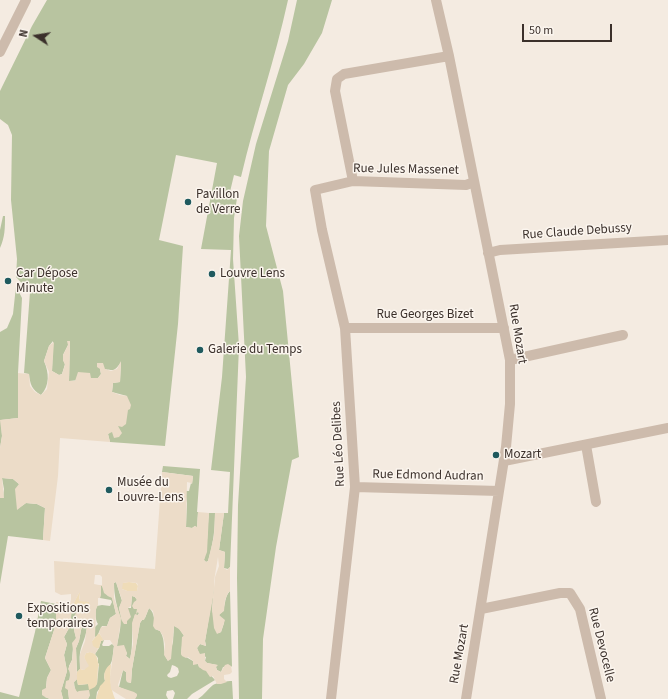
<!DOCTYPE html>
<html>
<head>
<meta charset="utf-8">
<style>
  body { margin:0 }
  #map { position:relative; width:668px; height:699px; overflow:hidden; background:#f4ebe1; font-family:"Source Sans 3",sans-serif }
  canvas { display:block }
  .north { position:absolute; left:16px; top:16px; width:40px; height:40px; -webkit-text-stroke:3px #fbf5ee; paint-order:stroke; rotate:282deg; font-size:11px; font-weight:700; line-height:16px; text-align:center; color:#3b302b }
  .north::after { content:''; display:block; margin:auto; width:14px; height:18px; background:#3b302b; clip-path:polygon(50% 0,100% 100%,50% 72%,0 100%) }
  .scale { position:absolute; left:522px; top:24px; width:90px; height:18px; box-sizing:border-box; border:2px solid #3b302b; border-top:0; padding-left:5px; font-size:12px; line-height:14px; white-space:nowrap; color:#3b302b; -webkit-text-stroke:3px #fbf5ee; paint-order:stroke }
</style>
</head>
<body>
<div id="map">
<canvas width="668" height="699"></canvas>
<div class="north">N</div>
<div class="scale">50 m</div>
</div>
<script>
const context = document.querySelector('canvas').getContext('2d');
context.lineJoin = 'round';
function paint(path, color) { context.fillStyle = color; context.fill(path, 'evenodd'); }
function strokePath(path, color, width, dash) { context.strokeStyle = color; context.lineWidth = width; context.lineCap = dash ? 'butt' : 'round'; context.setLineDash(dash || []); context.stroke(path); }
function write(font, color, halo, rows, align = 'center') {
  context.font = font + ' "Source Sans 3",sans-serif'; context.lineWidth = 3; context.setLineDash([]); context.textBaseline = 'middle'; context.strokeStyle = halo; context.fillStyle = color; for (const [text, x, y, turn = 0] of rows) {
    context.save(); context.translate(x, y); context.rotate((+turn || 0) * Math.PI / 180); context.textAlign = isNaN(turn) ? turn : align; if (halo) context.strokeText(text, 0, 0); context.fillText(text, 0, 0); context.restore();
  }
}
const green = new Path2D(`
  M47,0H288C275,60 255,117 241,177L234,175L229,196L237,198L234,218L233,259L239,346L230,567L228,569L224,568L225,552L219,550L224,513H228L230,472L211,470L222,377L231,250L201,249L217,163L176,155L159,240L183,246L178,324L165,446L110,442L108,434L117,425L127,396L112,392L113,383L120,382L121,362C113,374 113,369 100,369L101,374L98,378L69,381L70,341L63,355V360L65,364L62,374L59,375L52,371L53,341L49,346L44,361C49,373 50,385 41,395C32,390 30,384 29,374L24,373L30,292L16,277L17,259L11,200L12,135L8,125L0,119V91L32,26Z
  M297,0H332L322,33L304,64L288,85L269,151L266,226L283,291L299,457L292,460L276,547L263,639L262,699H239L237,578L238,505L246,377L239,236L243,201L256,144L288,41Z
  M3,216H5C5,228 5,237 0,248V230Z
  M16,286L22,298L18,373V418L1,420L2,436L0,448V332L7,328L13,314Z
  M163,466L200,469L197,512H198L197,528L195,526L192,528L186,527L187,503L185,491H189L191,483L192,484L193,476L162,472Z
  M2,478L13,479L19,484L17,509L26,503L37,504L45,508L43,540L8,536L0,584V498H3L4,489Z
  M209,513H215C215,530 213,545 208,561L206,562L204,560C208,544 207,529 209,513Z
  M116,582L122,601L119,608L122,621L128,620V608H131L132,596L135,597L137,600L135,602L133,608L137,609V612H138L139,613L138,615H135C130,628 134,644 130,659L126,656L127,653L120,646H117C118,638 122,626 120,618C117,606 114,596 114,583Z
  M101,586H102L108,596L112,597L116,614L110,618L107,626H102L97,636L95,637V627L98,624C95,620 95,611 97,606L102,605L110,606L112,602L111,600L100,598Z
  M214,587L212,610L219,633L221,632L224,623L219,615C227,609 223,598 230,591L232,667L231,666L223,667L221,672L217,670L216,667L217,665L207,663L205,661L206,657L199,654L197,648L200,644L206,646L205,641Z
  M41,601L56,604V624L45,658L51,670L47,678L45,697L50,699H0V692L19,697L35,632Z
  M72,606L77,607V619L74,630L76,638L73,648L72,660L69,666L70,675L68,690L69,699H63L61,691L67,671L64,655L67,644L64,637L69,628Z
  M149,608C155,613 154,621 155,629L160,631C167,643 161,651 168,661L173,642L174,626C179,627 182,632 184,636L183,637L181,654L198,664L199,667L206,670L215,680L192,694L187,699H173L175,693L173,690L167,691L166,695L168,699H135L136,694L119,687L123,670L126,672L127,682L131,683L132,669L140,623L142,620L145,618ZM172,665L175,666L178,668L179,672L177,676L171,678L168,677L167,675L170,672Z
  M85,618C91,628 82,642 80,653C79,658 80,664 80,669L77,672L76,648L79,641L81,630Z
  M104,640L102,645L103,646H109L112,644L114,646C113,651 113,659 111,663C108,670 102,671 105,681L97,692L96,699H88L90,695L79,692H77L75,690L74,682L77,679L78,685L88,684L90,688L97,684L99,664L98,663V658L95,654L99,648L101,641Z
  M232,681L233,699H198C204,695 208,689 213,685C216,683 228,681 232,681Z`);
const sand = new Path2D(`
  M129,582L136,583L138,586L137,591H127L122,589V583Z
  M79,593H80L79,599L89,602V609L73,604Z
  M99,633L104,640L101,641L99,648L96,649L92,646V641Z
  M90,652C98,653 97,660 99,666L98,667L97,684L95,687L89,690L88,684L78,685L76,676L77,672L80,669L84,670L86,662L84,657L86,653Z
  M111,664C110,677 110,687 115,699H96L100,686L105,681C103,674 105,668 111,664Z`);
const plaza = new Path2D(`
  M67,341H70L69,381H75L78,372L90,373L91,378H98L101,374L100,369L97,367V363H103L105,369L111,371L117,369L121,361L120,382L113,383L112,392L120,395L127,396L131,405L130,409L128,410L126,424L122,427L118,426L122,433L119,437L114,438L112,432L108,434L110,442L60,438L58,476L50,541L43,540L45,508L37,504L26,503L17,510L15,489L19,484L13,479L2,478L4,498H0V448L2,436L0,420L18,418V373L29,374L30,386L35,392L41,395L47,389L49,372L44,361L49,346L54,342L52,371L59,375L62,374L65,365L63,360V355L68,345Z
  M162,472L193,476L192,484L191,483L187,482L186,527L192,528L195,526L197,527L198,512L209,513L207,552L204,560L206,562L208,561L214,536L215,513H224L219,550L225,552L224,568L227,570L230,567V591L228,593L225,600L224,611L219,615L225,620L221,632L217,634L214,628L212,610L215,577L219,566L218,557L214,581V592L205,641L206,646L200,644L197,648L200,654L205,653V661L207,663L218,665L216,667L217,670L221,672L225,665L228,664L231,666L232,672L230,674L224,675V679L227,682L221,684H217L213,676L210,677L206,671L203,670L199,667L198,664L193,665V661L188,657L186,658L182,656L181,654L182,637L184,636L179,629L174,626L171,659L168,661L164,655L165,644L163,636L160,631L155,629L153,626L154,617L153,611L149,608L144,620H142L140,623L132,669L131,683L127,682L126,680V672L123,670L118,685L119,687L134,692L137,694V696L135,699H126L113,691L111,689L110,678L114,646L110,640H103L99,632L101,627L107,626L110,618L116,614L112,598L108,596L104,593L102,586H101V595L100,598H98V605L96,609L95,637L92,641L93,646L98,649L95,654L90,652L86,653L84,657L89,666L84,670L80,669V654L85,641L87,624L85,618L81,630L79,641L76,648L77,679L74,682V686L77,692L79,691L89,690L90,695L88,699H69L68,690L65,688L66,681L69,680L70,678V672L68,669L72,660L73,650L72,643L76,638L74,630L77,619L75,615L77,610V607L73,606L69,628L64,637L67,644L64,655L67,671L61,691L63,699H50L45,697L42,695V690L46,688L47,678L51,670L45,658L56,624V602L70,603L71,600V594L61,595L55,592L54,561L155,569ZM95,575H100L102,577V585H99L94,584ZM116,582L122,600L119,608L122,621L124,624H127V621L131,617L128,608L131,606L132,596L135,597L137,600L134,602L132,606L134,609H137L136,614L138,612L139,613L138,615L135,614L132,623L133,644L130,659L126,656L127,653L124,645L117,646L120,627L121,618L114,598V583ZM129,582L137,583L138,586L137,591H127L122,589L123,583ZM79,593H80L79,601L89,602V608L73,605Z`);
const minor = new Path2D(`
  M436,0L449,56L510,360V404L506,447L466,699
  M0,52L26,0
  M353,181L335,91L337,79L344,74L449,56
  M488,253L500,250L668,240
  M345,328H504
  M510,360L623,335
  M586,445L596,502
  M504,461L668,428
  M355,487L499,491
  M481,609L560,593H570L580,609L601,699
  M331,699L355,487L345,328L322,230L315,190L353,181L466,185L474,182`);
const markers = [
  [188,202,4,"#1f5a5e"],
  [212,274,4,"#1f5a5e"],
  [8,281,4,"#1f5a5e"],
  [200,350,4,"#1f5a5e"],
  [496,455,4,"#1f5a5e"],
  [109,490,4,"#1f5a5e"],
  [19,616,4,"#1f5a5e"]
];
const streetNames = [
  ["Rue Jules Massenet",406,170,1],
  ["Rue Claude Debussy",577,232,-4],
  ["Rue Georges Bizet",425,315],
  ["Rue Mozart",517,334,81],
  ["Rue Léo Delibes",339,444,-93],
  ["Rue Edmond Audran",428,476,1],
  ["Rue Devocelle",601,645,76],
  ["Rue Mozart",460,654,-80]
];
const poiNames = [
  ["Pavillon",196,195],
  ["de Verre",196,210],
  ["Car Dépose",16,274],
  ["Minute",16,289],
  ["Louvre Lens",220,274],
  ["Galerie du Temps",208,350],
  ["Mozart",504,455],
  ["Musée du",117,483],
  ["Louvre-Lens",117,498],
  ["Expositions",27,609],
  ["temporaires",27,624]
];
paint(green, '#b8c4a0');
paint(sand, '#efdcb8');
paint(plaza, '#ecdcc8');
strokePath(minor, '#cdbbac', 10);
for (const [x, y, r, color] of markers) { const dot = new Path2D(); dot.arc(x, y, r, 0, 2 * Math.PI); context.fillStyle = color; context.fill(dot); strokePath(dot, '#fbf5ee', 1.5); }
write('13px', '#3b302b', '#fbf5ee', streetNames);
write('13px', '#3b302b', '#fbf5ee', poiNames, 'left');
</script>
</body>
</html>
